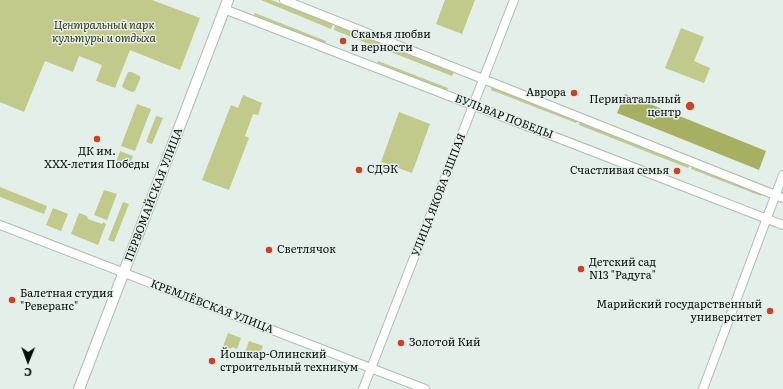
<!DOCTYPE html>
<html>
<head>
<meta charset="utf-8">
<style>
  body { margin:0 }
  #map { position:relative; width:783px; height:389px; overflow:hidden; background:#e4efea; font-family:Literata,serif }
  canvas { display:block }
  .north { position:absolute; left:8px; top:341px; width:40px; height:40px; -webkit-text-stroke:3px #e4efea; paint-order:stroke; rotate:181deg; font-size:11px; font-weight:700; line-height:16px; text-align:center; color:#0a0e0c }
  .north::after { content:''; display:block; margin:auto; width:14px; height:18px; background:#0a0e0c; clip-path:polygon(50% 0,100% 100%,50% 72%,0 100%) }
</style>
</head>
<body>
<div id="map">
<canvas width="783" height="389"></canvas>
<div class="north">С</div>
</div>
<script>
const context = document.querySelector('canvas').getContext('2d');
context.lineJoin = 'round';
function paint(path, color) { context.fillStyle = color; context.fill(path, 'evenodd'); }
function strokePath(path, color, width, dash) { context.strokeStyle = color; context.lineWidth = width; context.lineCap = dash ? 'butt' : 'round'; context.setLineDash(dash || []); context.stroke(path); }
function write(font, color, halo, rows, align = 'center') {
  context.font = font + ' Literata,serif'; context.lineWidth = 3; context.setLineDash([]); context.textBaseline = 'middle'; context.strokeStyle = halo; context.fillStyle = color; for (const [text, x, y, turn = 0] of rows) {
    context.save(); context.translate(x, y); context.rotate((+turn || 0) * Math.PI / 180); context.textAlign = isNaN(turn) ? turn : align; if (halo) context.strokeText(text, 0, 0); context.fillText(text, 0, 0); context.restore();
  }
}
const green = new Path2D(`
  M0,0H152L200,18L180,70L130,50L115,88L96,81L102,65L79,56L73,72L45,61L24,112L0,102Z
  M261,0H271L333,24L331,29Z
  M445,0H475L462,34L436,24Z
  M255,13L326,41L324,46L253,18Z
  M335,25L381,43L379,48L334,30Z
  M681,28L704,37L694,61L710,68L704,83L665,68Z
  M384,45L454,72L452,76L383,49Z
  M378,61L448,88L446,93L377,66Z
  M128,72H131L140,76V79L135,91L132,92L123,88L122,86Z
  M492,86L578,120L576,123L491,90Z
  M243,95L262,103L258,115L253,114L245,136L249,138L229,190L202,180L231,105L238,108Z
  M137,104L151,109L135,151L121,146Z
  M484,104L683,181L682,184L483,107Z
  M399,112L430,124L412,173L381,162Z
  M156,116L163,118L152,144L146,142Z
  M580,121L690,164L688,168L579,125Z
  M120,151L133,156L129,167L116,162Z
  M692,165L762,193L761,196L691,169Z
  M0,187L47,206L44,214L0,197Z
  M104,190L117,194L107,220L94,215Z
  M123,202L129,204L114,242L108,240Z
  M53,208L68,214L61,231L46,225Z
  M79,213L87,216L88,219L102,224L103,222L106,224L98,245L71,234Z
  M228,333L241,338L237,349L232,347L231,349L223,346Z
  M249,341L263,346L258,359L249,356L245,352Z`);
const forest = new Path2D(`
  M625,94L766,151L759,170L617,113Z`);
const minor = new Path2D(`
  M284,0L783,198
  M224,9L783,225
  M0,225L425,389
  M363,389L514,0
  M703,389L783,175`);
const major = new Path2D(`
  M79,389L228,0`);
const markers = [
  [343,41,4,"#cd4225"],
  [574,93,4,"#cd4225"],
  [690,106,5,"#cd4225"],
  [97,139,4,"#cd4225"],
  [359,170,4,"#cd4225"],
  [677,171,4,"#cd4225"],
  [269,250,4,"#cd4225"],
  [581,269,4,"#cd4225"],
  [12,300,4,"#cd4225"],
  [770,311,4,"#cd4225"],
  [401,343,4,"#cd4225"],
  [212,361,4,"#cd4225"]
];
const parkNames = [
  ["Центральный парк",104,26],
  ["культуры и отдыха",104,39]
];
const poiNames = [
  ["Скамья любви",351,35],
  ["и верности",351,48],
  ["Аврора",566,93,"right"],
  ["Перинатальный",681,100,"right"],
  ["центр",681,113,"right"],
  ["ДК им.",97,152,"center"],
  ["ХХХ-летия Победы",97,165,"center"],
  ["СДЭК",367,170],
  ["Счастливая семья",669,171,"right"],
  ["Светлячок",277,250],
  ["Детский сад",589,263],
  ["N13 \"Радуга\"",589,276],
  ["Балетная студия",20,294],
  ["\"Реверанс\"",20,307],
  ["Марийский государственный",762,305,"right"],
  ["университет",762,318,"right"],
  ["Золотой Кий",409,343],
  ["Йошкар-Олинский",220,355],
  ["строительный техникум",220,368]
];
const streetNames = [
  ["БУЛЬВАР ПОБЕДЫ",504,117,21],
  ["ПЕРВОМАЙСКАЯ УЛИЦА",154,195,-69],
  ["УЛИЦА ЯКОВА ЭШПАЯ",439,195,-69],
  ["КРЕМЛЁВСКАЯ УЛИЦА",212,307,21]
];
paint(green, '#c1c98b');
paint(forest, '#a6af62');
strokePath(minor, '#b1bbb6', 10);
strokePath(major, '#b1bbb6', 12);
strokePath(minor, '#fff', 8);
strokePath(major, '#fff', 10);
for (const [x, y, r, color] of markers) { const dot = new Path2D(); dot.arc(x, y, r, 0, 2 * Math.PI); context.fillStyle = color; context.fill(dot); strokePath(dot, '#e4efea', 1.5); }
write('italic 11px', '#333615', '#e4efea', parkNames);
write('11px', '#0a0e0c', '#e4efea', poiNames, 'left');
write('11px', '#0a0e0c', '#e4efea', streetNames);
</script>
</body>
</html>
